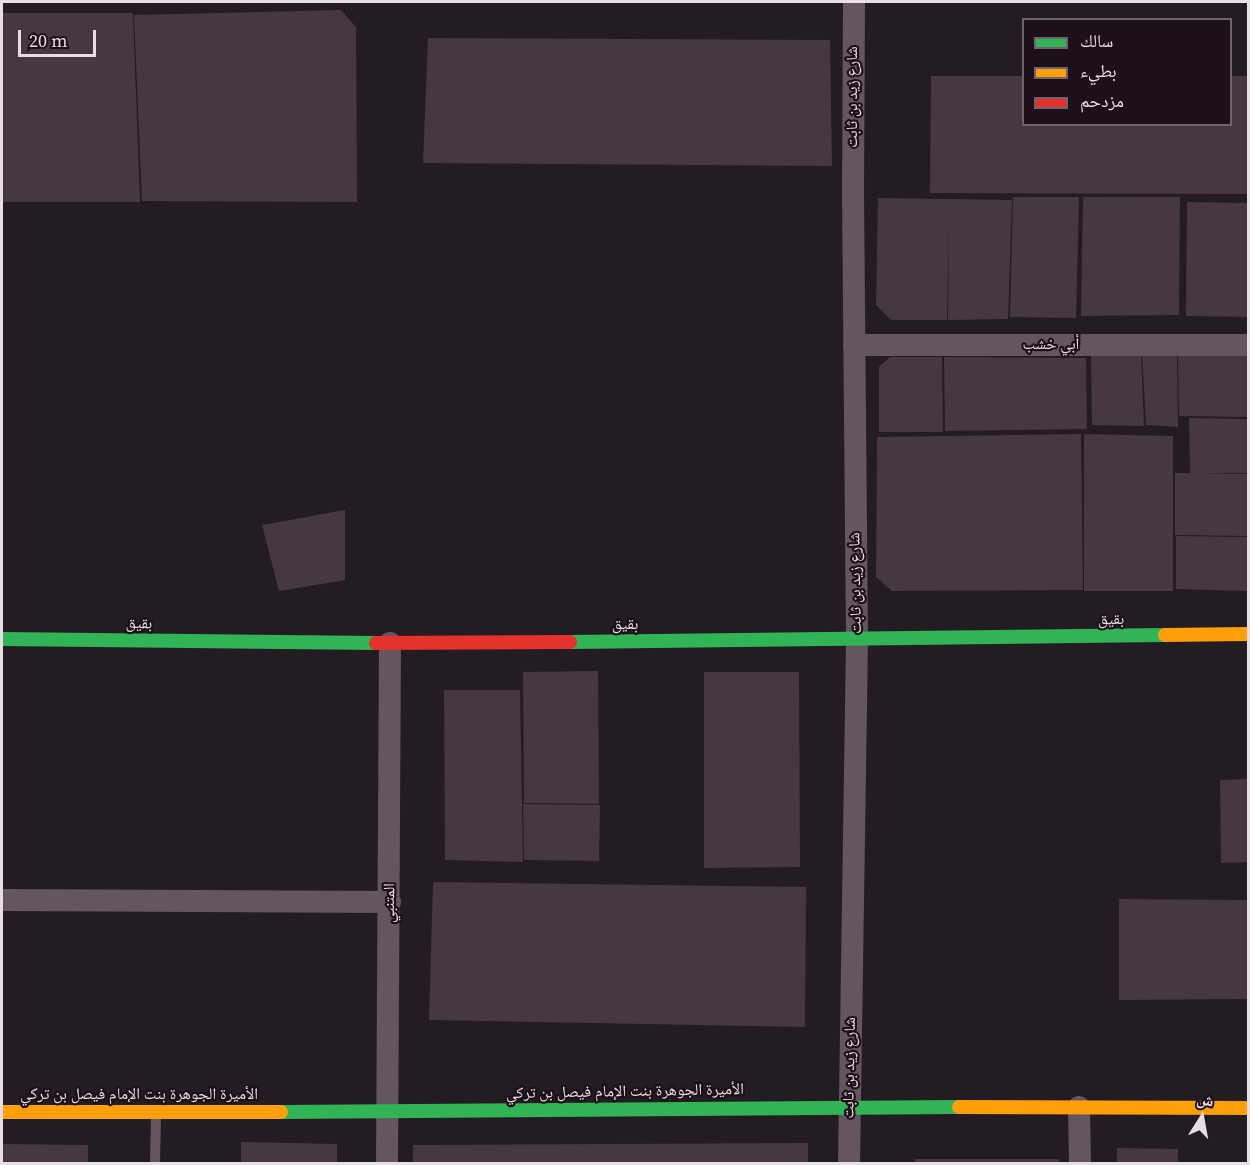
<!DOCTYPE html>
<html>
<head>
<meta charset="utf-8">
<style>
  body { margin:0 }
  #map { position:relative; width:1250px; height:1165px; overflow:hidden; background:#241c23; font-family:"Source Serif 4","Noto Naskh Arabic",serif }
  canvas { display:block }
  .frame { position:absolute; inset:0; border:3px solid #e9dee5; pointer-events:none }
  .legend { position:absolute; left:1022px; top:18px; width:210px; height:108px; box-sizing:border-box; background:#1e101b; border:2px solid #6f626c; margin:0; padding:8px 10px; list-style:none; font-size:18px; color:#e9dee5 }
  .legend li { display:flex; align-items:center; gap:12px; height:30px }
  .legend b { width:30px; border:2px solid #6f626c }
  .north { position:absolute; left:1172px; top:1087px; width:60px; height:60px; -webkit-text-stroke:4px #1e101b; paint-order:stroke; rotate:11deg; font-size:16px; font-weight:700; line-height:24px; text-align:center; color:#e9dee5 }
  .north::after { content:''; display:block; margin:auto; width:21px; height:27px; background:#e9dee5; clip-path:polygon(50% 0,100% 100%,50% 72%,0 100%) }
  .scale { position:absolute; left:18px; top:30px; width:78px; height:27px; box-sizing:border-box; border:3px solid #e9dee5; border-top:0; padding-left:8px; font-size:18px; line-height:21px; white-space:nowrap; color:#e9dee5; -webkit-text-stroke:4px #1e101b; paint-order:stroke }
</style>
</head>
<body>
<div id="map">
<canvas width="1250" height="1165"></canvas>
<div class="frame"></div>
<ul class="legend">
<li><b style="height:8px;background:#30b455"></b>سالك</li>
<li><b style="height:8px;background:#ff9f0a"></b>بطيء</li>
<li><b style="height:8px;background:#e5322d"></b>مزدحم</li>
</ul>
<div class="north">ش</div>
<div class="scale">20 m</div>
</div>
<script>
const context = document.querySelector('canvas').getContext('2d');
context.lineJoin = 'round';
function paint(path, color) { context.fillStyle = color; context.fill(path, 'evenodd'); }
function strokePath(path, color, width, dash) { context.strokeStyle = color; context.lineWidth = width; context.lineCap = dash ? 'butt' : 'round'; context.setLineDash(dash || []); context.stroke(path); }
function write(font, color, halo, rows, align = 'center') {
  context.font = font + ' "Source Serif 4","Noto Naskh Arabic",serif'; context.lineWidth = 4.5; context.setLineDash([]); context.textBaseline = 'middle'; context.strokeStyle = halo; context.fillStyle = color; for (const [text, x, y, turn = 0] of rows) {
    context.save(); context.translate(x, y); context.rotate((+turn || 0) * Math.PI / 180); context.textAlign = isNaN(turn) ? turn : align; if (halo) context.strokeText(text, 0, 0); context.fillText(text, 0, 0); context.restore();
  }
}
const building = new Path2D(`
  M341,10L356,27L357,202L142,201L134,15Z
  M2,13H133L140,202H2Z
  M428,38L830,40L832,166L423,163Z
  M931,76H1024V124H1230V76H1248V194L930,193Z
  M1013,197H1079L1076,318L1010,317Z
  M1083,197H1180L1179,315L1081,316Z
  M878,198L1012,200L1008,319L948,320L949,225L947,320H891L876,305Z
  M1187,202L1248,203V317L1186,316Z
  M1142,353H1177L1178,427L1146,425Z
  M1178,353L1248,355V417L1179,416Z
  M1091,355H1141L1144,426L1092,425Z
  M890,357H942L943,432H879V367Z
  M944,357L1086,358L1087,429L945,431Z
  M1189,418L1248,419V473H1198L1248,474V536L1175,535V473H1190Z
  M1081,434L1083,590L892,591L876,577L877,437Z
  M1084,434L1173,436V591H1084Z
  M345,510V580L279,591L262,525Z
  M1176,536L1248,537V591L1176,589Z
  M598,671L599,804L524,803L523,672Z
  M704,672H799L800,867L704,868Z
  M444,690H520L523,862L445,860Z
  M1248,779V862L1221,863L1220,780Z
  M523,804L600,805L599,861L524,860Z
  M433,882L806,887L805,1027L429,1020Z
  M1119,899L1248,900V999L1119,1000Z
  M241,1142L337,1144V1164H241Z
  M808,1143V1164H413V1145Z
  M2,1144L88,1145V1164H2Z
  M1117,1148L1178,1149V1164H1117Z
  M915,1159H1059V1164H915Z`);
const lane = new Path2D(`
  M155,1164L156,1116`);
const street = new Path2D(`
  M854,345H1248
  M2,900L390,902
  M1079,1107L1080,1164
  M387,1164L390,643
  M849,1164L857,640L853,193L854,2`);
const fast = new Path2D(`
  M2,639L376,643
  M570,642L1165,635
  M281,1112L959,1107`);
const slow = new Path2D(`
  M1165,635L1248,634
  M959,1107L1248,1108
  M2,1112H281`);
const jam = new Path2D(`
  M376,643L570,642`);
const streetNames = [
  ["شارع زيد بن ثابت",853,97,-90],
  ["أبي خشب",1051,345],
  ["شارع زيد بن ثابت",856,583,-91],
  ["بقيق",1111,620,-1],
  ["بقيق",139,624,1],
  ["بقيق",625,625],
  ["المتنبي",390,903,-89],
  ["شارع زيد بن ثابت",850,1068,-89],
  ["الأميرة الجوهرة بنت الإمام فيصل بن تركي",625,1092,-1],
  ["الأميرة الجوهرة بنت الإمام فيصل بن تركي",139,1095]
];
paint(building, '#463743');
strokePath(lane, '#645560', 10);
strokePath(street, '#645560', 22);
strokePath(fast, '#30b455', 14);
strokePath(slow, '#ff9f0a', 14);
strokePath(jam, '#e5322d', 14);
write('16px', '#e9dee5', '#1e101b', streetNames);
</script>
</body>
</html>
